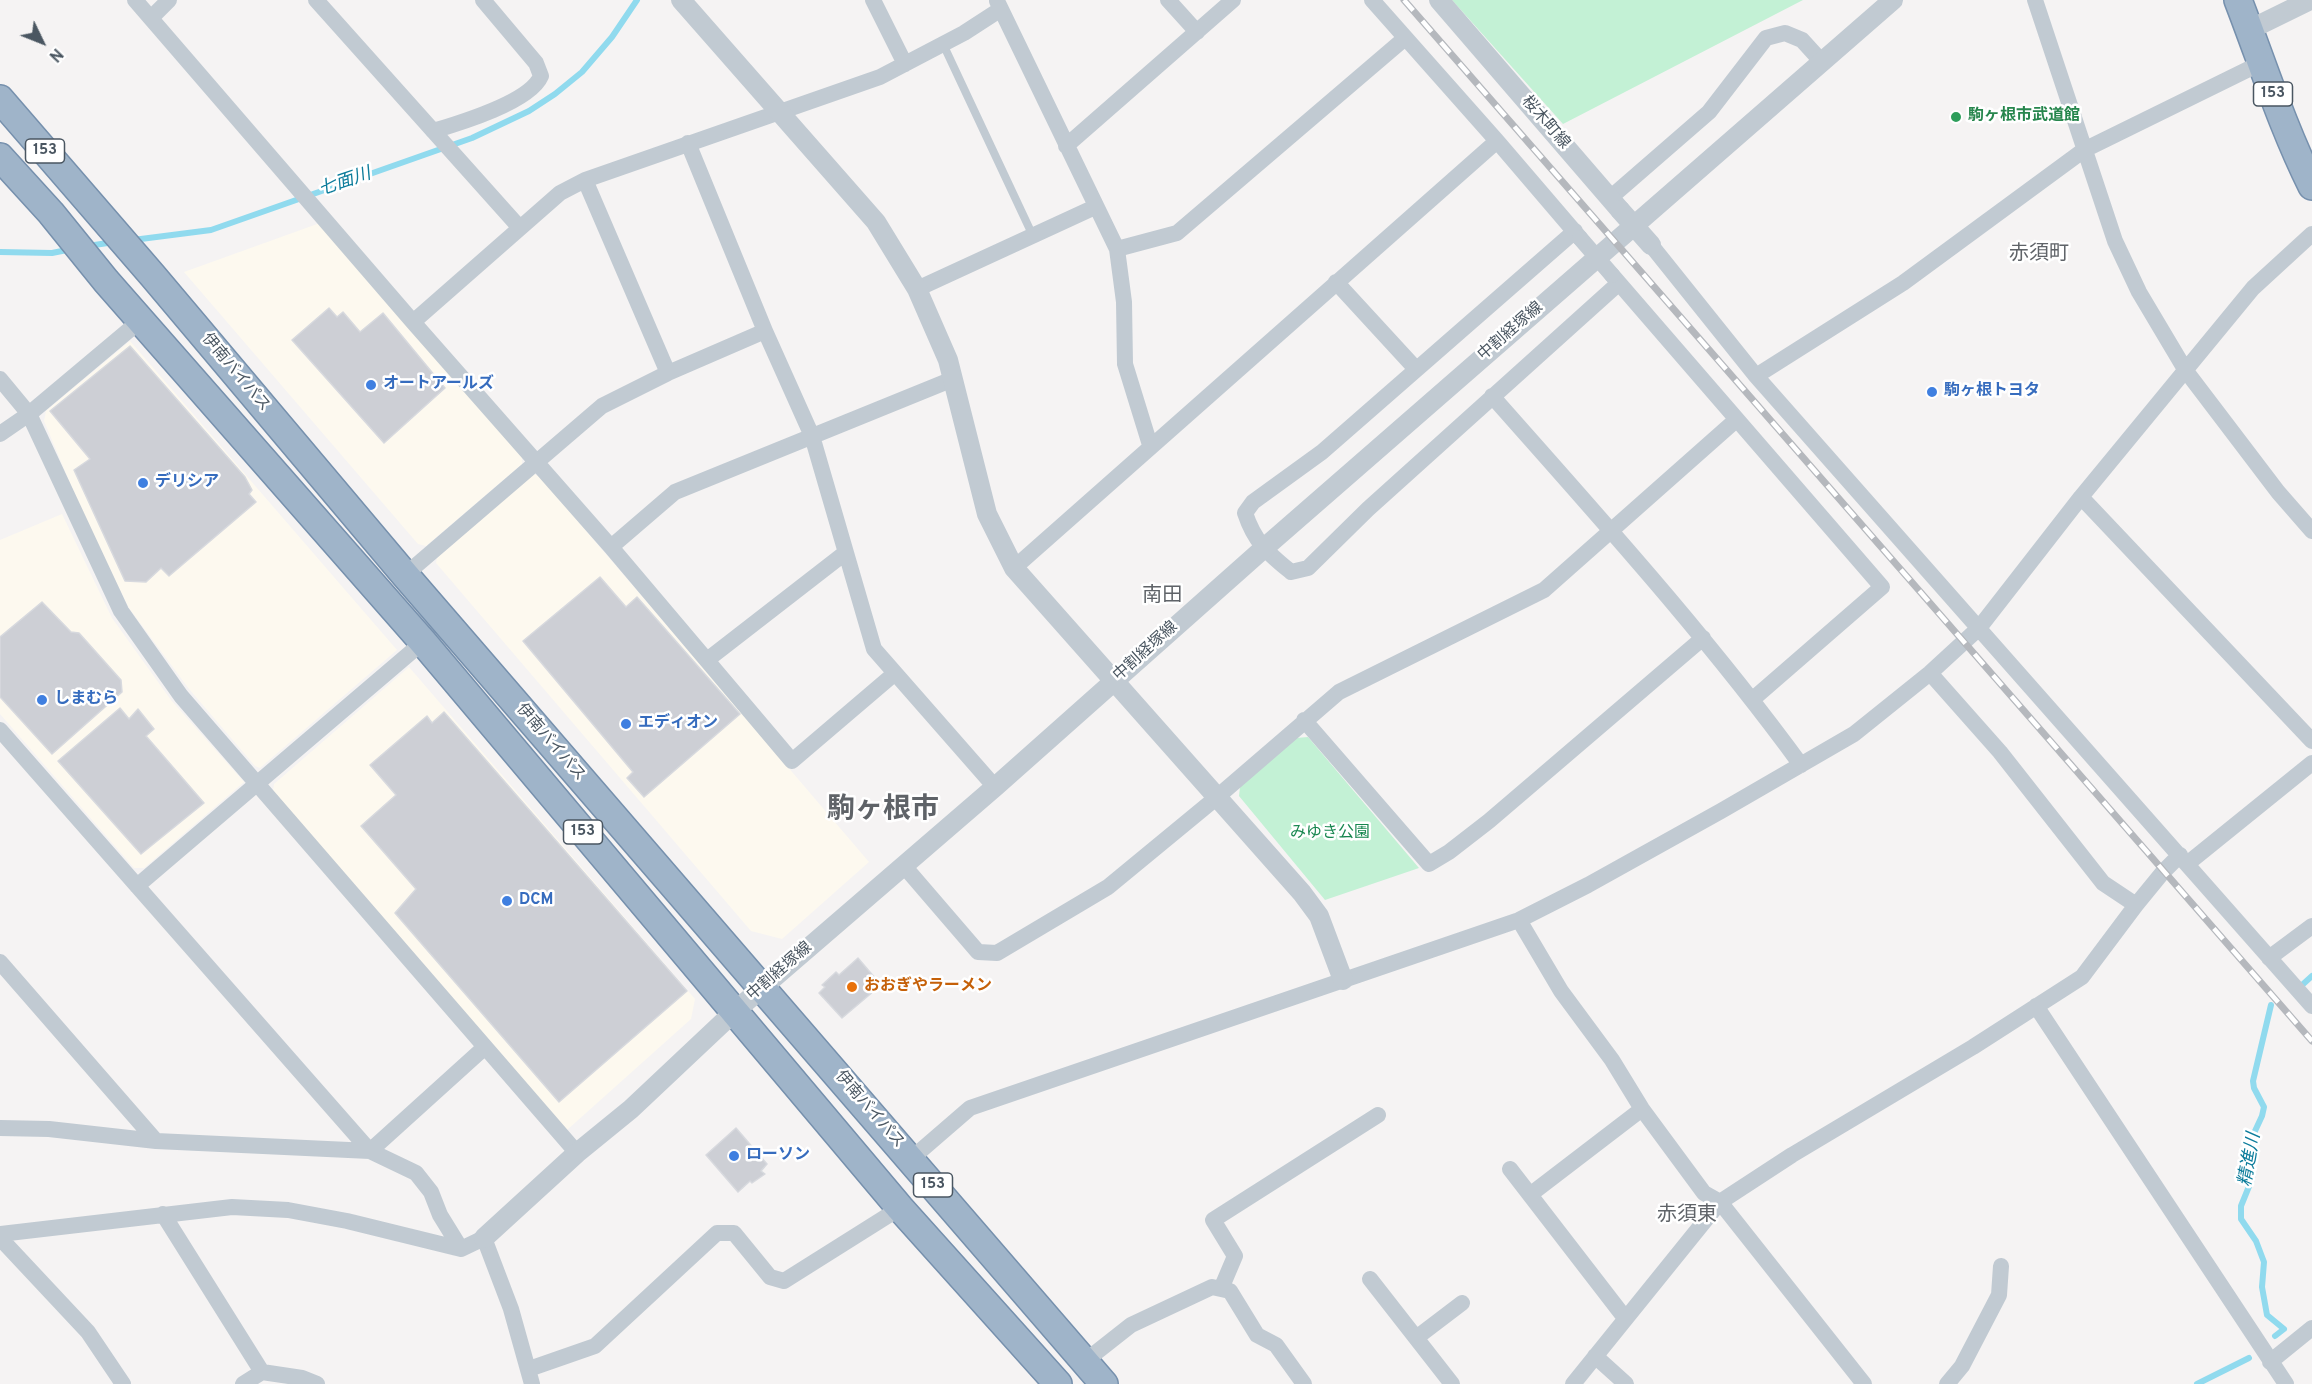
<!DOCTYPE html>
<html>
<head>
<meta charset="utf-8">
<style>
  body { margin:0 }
  #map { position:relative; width:2312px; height:1384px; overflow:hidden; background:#f5f3f3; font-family:Overpass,sans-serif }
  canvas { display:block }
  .north { position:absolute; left:12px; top:12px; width:60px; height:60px; -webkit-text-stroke:4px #fff; paint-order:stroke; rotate:133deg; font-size:16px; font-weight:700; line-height:24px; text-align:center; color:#4a5661 }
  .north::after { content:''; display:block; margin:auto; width:21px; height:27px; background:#4a5661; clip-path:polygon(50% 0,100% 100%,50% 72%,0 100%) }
</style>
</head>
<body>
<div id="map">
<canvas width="2312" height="1384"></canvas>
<div class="north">N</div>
</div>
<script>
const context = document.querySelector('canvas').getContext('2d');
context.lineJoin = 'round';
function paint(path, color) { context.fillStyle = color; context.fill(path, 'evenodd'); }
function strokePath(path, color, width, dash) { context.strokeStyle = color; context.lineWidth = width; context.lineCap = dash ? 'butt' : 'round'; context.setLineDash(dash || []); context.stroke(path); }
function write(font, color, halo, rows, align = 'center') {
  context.font = font + ' Overpass,"Noto Sans JP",sans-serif'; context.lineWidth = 5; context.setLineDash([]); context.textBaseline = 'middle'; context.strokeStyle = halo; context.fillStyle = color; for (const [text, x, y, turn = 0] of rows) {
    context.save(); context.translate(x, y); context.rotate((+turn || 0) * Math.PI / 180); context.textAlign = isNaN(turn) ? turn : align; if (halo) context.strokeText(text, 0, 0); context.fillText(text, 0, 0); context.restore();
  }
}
const commercial = new Path2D(`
  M320,223L522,457V464L426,546L418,544L184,272Z
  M130,341L397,650L260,768L255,766L189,689L129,608L86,521L44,421L46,411Z
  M534,474L540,477L869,862L782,939L751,931L436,563L437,558Z
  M62,514L112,618L171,700L244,782L144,868H134L0,714V540Z
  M409,667L695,999L691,1019L567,1130L273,791L274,784Z`);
const green = new Path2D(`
  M1452,0H1803L1563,124Z
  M1308,737L1419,868L1325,900L1239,796L1240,787L1296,738Z`);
const stream = new Path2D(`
  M133,240L211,230L472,138L529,111L555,94L582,72L612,37L637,0
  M88,246L114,242
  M0,252L52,253L72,249
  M2301,986L2312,976
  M2271,1005L2253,1081L2254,1088L2264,1107L2262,1116L2255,1131L2252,1179L2241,1206V1219L2256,1241L2264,1262L2262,1287L2267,1315L2284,1329L2275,1336
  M2197,1384L2249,1358`);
const building = new Path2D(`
  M329,308L337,317L343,312L360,332L383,313L445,388L384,443L292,340Z
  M130,346L245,477L252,490L249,494L256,502L169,576L161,568L146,582L125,581L74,470L90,459L50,411Z
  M600,577L626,607L637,597L740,714L644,797L627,778L633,772L523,641Z
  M42,602L71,632L79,633L121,680L122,692L52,754L0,697V637Z
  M120,708L129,719L138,709L154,729L146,736L204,803L141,854L58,761Z
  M444,712L687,991L559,1102L395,913L416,889L361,826L396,795L370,765L427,716L432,723Z
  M858,958L881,985L842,1018L819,993L825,987L822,985L836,972L839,975Z
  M736,1128L767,1164L761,1171L765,1174L752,1183L750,1181L738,1192L706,1155Z`);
const service = new Path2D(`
  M943,44L1033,236`);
const minor = new Path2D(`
  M135,0L413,322L611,547L792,761L894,674
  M316,0L520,228
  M873,0L905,64
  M1168,0L1197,32
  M1372,0L1497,141L1580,238
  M2035,0L2115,241L2139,292L2186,371L2278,492L2312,531
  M997,1L1117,249L1124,302L1125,364L1150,445
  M151,18L169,0
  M433,131C460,123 530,102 541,76L536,63L483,0
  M688,143L765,331L812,436L874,649L995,787
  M1066,146L1233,0
  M585,180L668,373
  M1610,198L1709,112L1766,38L1785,33L1802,40L1822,62
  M1575,231L1322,452L1253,502L1245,513C1255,543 1268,553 1291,572L1308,568L1368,509L1619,283
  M1651,245L1756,376L2312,1006
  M1117,249L1177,233L1404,39
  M1612,275L1882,587L1753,699
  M1336,282L1416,369
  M917,289L1095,207
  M413,322L560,193L585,180L880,77L964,33L1001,9
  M1756,376L1903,283L2084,150L2261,63
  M0,379L29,414L121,611L181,696L577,1153
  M1492,396C1598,516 1706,635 1801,765
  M0,434L29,414L141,320
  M2081,497L2312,741
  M611,547L675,492L953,379
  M1014,568L1497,141
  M405,575L602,406L668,373L765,331
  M707,660L845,553
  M1930,673L2000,752L2103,883L2136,905
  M1304,720L1429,864L1449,852L1489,821L1703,638
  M0,730L370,1151L416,1173L431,1192L440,1215L461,1249
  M2187,864L2312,763
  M904,866L978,952L997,953L1108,887L1216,798L1339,692L1544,590L1736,420
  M137,886L423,642
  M1519,920L1561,991L1612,1060L1642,1109L1704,1193L1720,1202L1864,1384
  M2269,958L2312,926
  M0,962L156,1141
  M2036,1006L2286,1384
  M0,1128L49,1129L156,1141L370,1151L485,1047
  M911,1159L970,1108L1519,920L1588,885L1721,811L1854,734L1930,673L1979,628L2081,497L2253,288L2312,234
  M1510,1169L1625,1318
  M1531,1194L1642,1109
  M163,1214L262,1372L243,1384
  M0,1234L232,1207L288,1210L347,1221L461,1249L484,1238L511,1309L532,1384
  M0,1238L88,1332L123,1384
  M1370,1279L1452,1384
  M1221,1289L1235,1256L1213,1220L1378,1115
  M1416,1338L1462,1303
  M1595,1356L1626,1384
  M1084,1362L1131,1325L1212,1287L1230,1291L1257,1335L1276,1345L1304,1384
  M2270,1362L2312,1328
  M529,1369L595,1346L717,1233H734L770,1277L784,1281L900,1208
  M262,1372L302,1378L317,1384
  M1573,1384L1720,1202L1792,1155L1973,1047L2082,977L2136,905L2163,872L2180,855
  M1947,1384L1962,1366L1999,1295L2001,1266`);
const tertiary = new Path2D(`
  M681,0L876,222L917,289L948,360L987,514L1014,568L1302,893L1319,916L1343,980
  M1439,0L1620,210
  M2251,29L2310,0
  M484,1238L577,1153L631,1109L734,1012L995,787L1263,549L1893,0`);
const trunk = new Path2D(`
  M2238,0C2262,62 2282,126 2312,186
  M0,99L153,276L405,575L1104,1384
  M0,157L51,213L106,281L423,642L900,1208L1058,1384`);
const rail = new Path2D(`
  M1404,0L2312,1041`);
const minorBridge = new Path2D(`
  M1580,238L1612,275`);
const tertiaryBridge = new Path2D(`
  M1620,210L1651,245`);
const markers = [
  [1956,117,6,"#2e9e5b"],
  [371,385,6,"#3f7fe0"],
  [1932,392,6,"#3f7fe0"],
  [143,483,6,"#3f7fe0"],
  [42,700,6,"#3f7fe0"],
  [626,724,6,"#3f7fe0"],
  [507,901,6,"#3f7fe0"],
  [852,987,6,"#e8710a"],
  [734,1156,6,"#3f7fe0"]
];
const shields = [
  [2273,94,39],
  [45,151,39],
  [583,832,39],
  [933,1185,39]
];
const shieldNames = [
  ["153",2273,94],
  ["153",45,151],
  ["153",583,832],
  ["153",933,1185]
];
const leisureNames = [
  ["駒ヶ根市武道館",1968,117]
];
const streetNames = [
  ["桜木町線",1545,123,49],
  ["中割経塚線",1511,332,-41],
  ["伊南バイパス",235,373,50],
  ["中割経塚線",1146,652,-42],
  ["伊南バイパス",550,743,49],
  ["中割経塚線",780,972,-41],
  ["伊南バイパス",869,1110,49]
];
const shopNames = [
  ["オートアールズ",383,385],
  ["駒ヶ根トヨタ",1944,392],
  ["デリシア",155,483],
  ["しまむら",54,700],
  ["エディオン",638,724],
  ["DCM",519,901],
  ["ローソン",746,1156]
];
const parkNames = [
  ["みゆき公園",1330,834]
];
const foodNames = [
  ["おおぎやラーメン",864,987]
];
const waterNames = [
  ["七面川",345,183,-19],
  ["精進川",2251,1160,-80]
];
const quarterNames = [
  ["赤須町",2039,255],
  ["南田",1162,597],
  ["赤須東",1687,1216]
];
const townNames = [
  ["駒ヶ根市",883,811]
];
paint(commercial, '#fdf9ef');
paint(green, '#c3f1d5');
strokePath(stream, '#90daee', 6);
paint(building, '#cdcfd5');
strokePath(building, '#d7d9de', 1.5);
strokePath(trunk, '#7690ad', 30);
strokePath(service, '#c1cad2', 8);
strokePath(minor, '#c1cad2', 16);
strokePath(tertiary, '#c1cad2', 20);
strokePath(trunk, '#9fb4c9', 27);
strokePath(rail, '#b5b8bd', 7);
strokePath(rail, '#fff', 4.5, [14]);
strokePath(minorBridge, '#c1cad2', 16);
strokePath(tertiaryBridge, '#c1cad2', 20);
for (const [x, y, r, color] of markers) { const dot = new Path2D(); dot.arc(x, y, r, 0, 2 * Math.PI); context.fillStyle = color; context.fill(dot); strokePath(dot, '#fff', 2); }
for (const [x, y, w] of shields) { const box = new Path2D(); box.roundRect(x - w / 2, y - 12, w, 24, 4.5); context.fillStyle = '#fff'; context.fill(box); strokePath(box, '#4a5661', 1.5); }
write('bold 15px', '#4a5661', null, shieldNames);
write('bold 16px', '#27864d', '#fff', leisureNames, 'left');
write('16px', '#4a5661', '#fff', streetNames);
write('bold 16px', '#366cbe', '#fff', shopNames, 'left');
write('16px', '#17864f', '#fff', parkNames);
write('bold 16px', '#c56008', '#fff', foodNames, 'left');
write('italic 18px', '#0c7c9b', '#fff', waterNames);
write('20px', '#5f6368', '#fff', quarterNames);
write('bold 28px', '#5f6368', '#fff', townNames);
</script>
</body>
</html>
